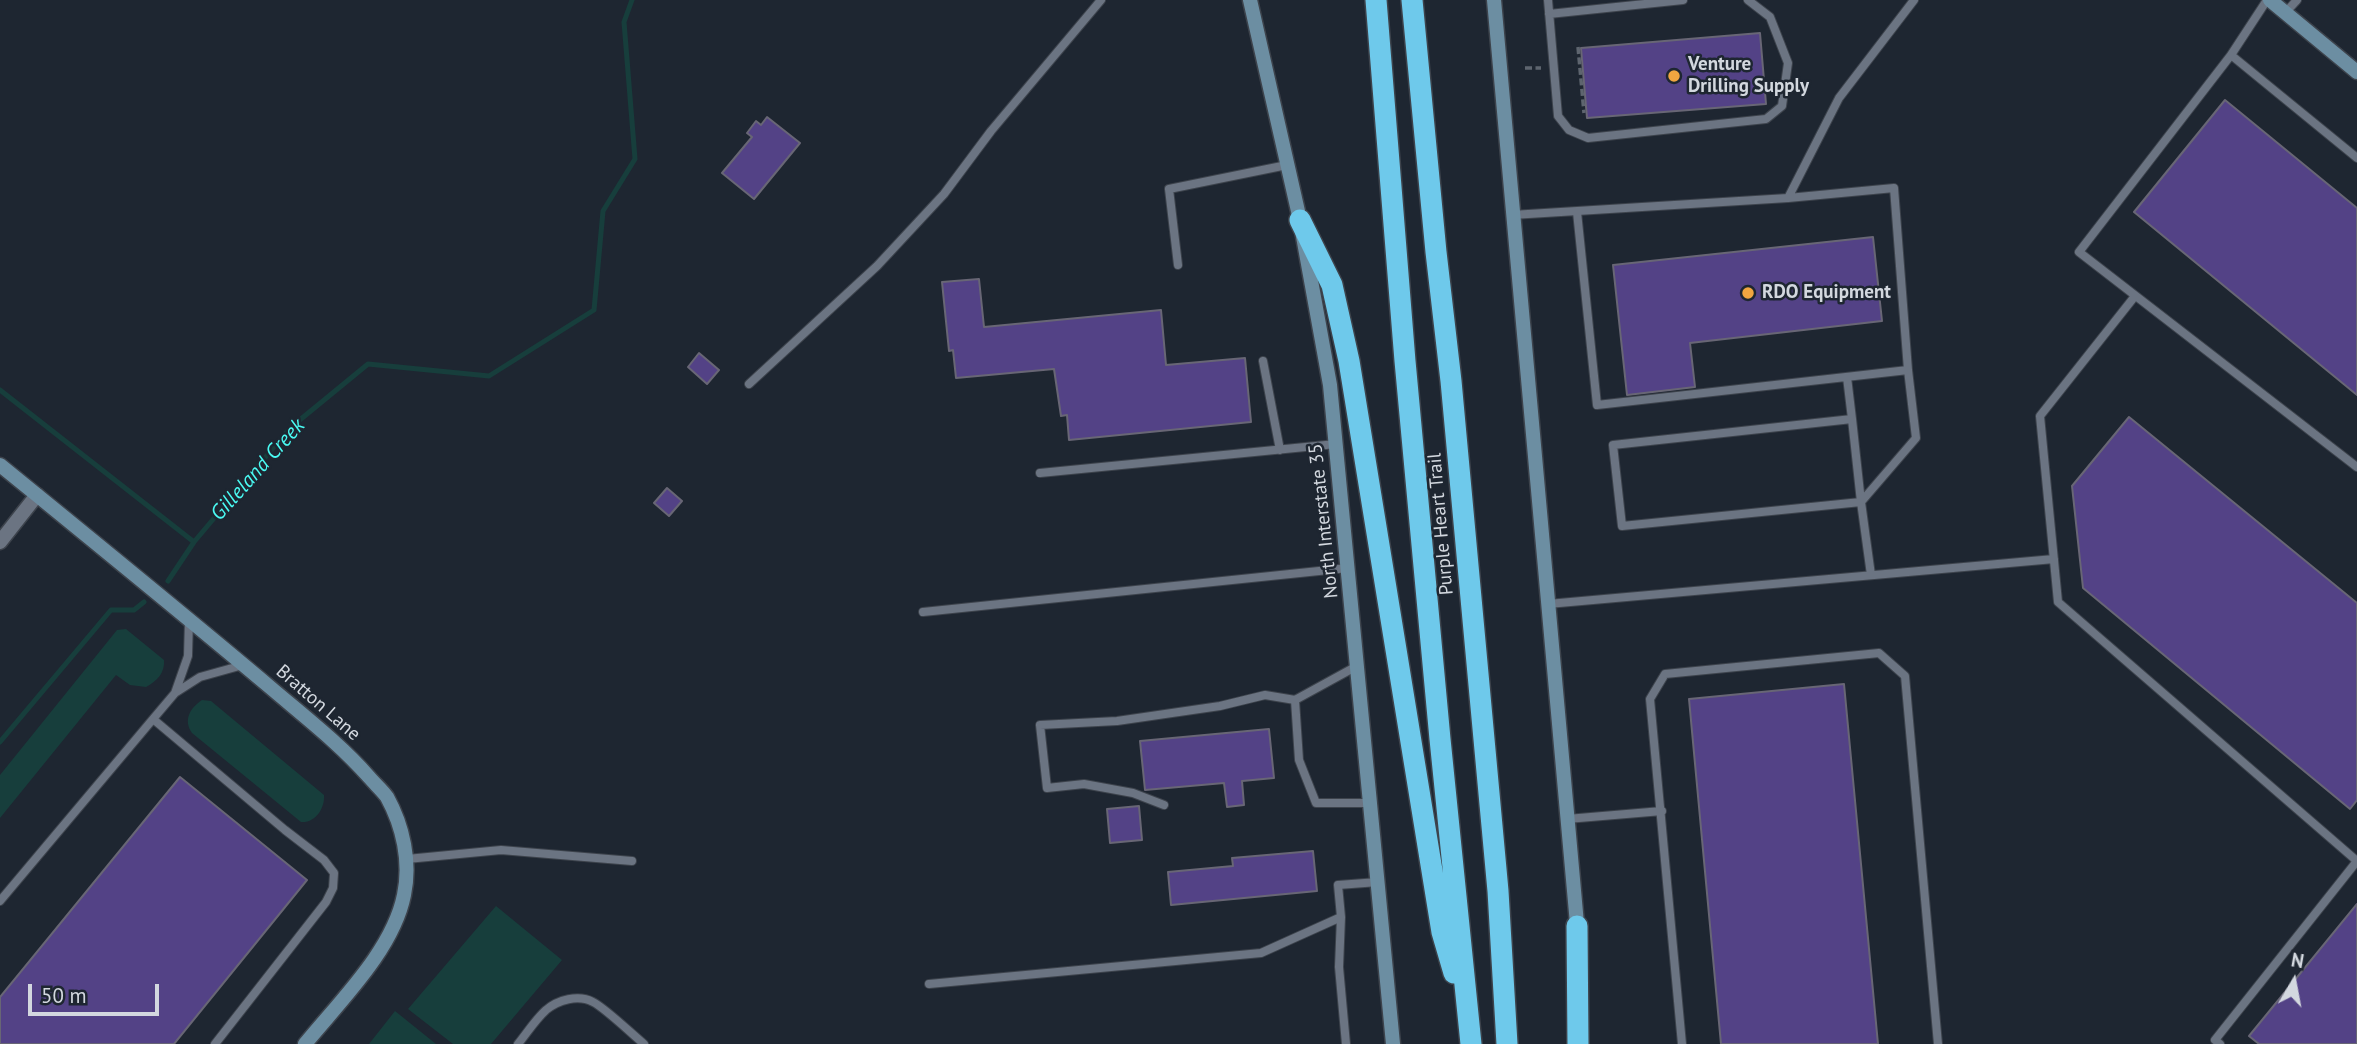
<!DOCTYPE html>
<html>
<head>
<meta charset="utf-8">
<style>
  body { margin:0 }
  #map { position:relative; width:2357px; height:1044px; overflow:hidden; background:#1e2631; font-family:"PT Sans",sans-serif }
  canvas { display:block }
  .north { position:absolute; left:2259px; top:946px; width:70px; height:70px; -webkit-text-stroke:5px #1e2631; paint-order:stroke; rotate:10deg; font-size:19px; font-weight:700; line-height:28px; text-align:center; color:#d3d8df }
  .north::after { content:''; display:block; margin:auto; width:24px; height:32px; background:#d3d8df; clip-path:polygon(50% 0,100% 100%,50% 72%,0 100%) }
  .scale { position:absolute; left:28px; top:984px; width:131px; height:32px; box-sizing:border-box; border:4px solid #d3d8df; border-top:0; padding-left:9px; font-size:21px; line-height:24px; white-space:nowrap; color:#d3d8df; -webkit-text-stroke:5px #1e2631; paint-order:stroke }
</style>
</head>
<body>
<div id="map">
<canvas width="2357" height="1044"></canvas>
<div class="north">N</div>
<div class="scale">50 m</div>
</div>
<script>
const context = document.querySelector('canvas').getContext('2d');
context.lineJoin = 'round';
function paint(path, color) { context.fillStyle = color; context.fill(path, 'evenodd'); }
function strokePath(path, color, width, dash) { context.strokeStyle = color; context.lineWidth = width; context.lineCap = dash ? 'butt' : 'round'; context.setLineDash(dash || []); context.stroke(path); }
function write(font, color, halo, rows, align = 'center') {
  context.font = font + ' "PT Sans",sans-serif'; context.lineWidth = 5; context.setLineDash([]); context.textBaseline = 'middle'; context.strokeStyle = halo; context.fillStyle = color; for (const [text, x, y, turn = 0] of rows) {
    context.save(); context.translate(x, y); context.rotate((+turn || 0) * Math.PI / 180); context.textAlign = isNaN(turn) ? turn : align; if (halo) context.strokeText(text, 0, 0); context.fillText(text, 0, 0); context.restore();
  }
}
const water = new Path2D(`
  M126,629L164,660C165,673 157,681 146,687L130,685L116,675L0,818V775L117,630Z
  M202,700L211,701L324,795C325,808 316,823 301,822L192,733C183,720 190,708 202,700Z
  M496,906L562,960L491,1044H453L408,1009Z
  M395,1011L436,1044H369Z`);
const stream = new Path2D(`
  M0,390L194,542L290,428L368,364L489,376L594,310L603,211L635,159L624,22L632,0
  M168,581L194,542
  M0,742L111,610H134L144,602`);
const building = new Path2D(`
  M1760,33L1766,104L1587,118L1581,48Z
  M2225,100L2357,208V395L2134,212Z
  M767,117L800,143L754,199L722,173L752,137L747,133L756,121L761,125Z
  M1873,237L1882,321L1690,343L1695,387L1627,395L1613,265Z
  M979,279L984,327L1161,310L1166,365L1245,358L1251,422L1069,440L1067,415L1061,416L1054,369L956,378L953,350L949,351L942,282Z
  M699,353L719,370L707,384L688,367Z
  M2129,417L2357,603V800L2350,809L2083,588L2072,486Z
  M667,488L682,501L669,516L654,503Z
  M1844,684L1878,1044H1721L1689,699Z
  M1269,729L1274,778L1242,781L1244,805L1227,807L1224,783L1145,790L1140,741Z
  M180,777L307,880L174,1044H0V997Z
  M1139,806L1142,840L1110,843L1107,809Z
  M1313,851L1317,891L1171,905L1168,872L1233,866L1232,858Z
  M2357,904V1044H2259L2249,1036Z`);
const path = new Path2D(`
  M1578,47L1584,113
  M1525,68H1541`);
const lane = new Path2D(`
  M1548,0L1558,116L1569,130L1588,138L1766,119L1782,106L1788,63L1770,17L1748,0
  M2267,0L2231,55L2357,158
  M2285,13L2297,0
  M1549,14L1683,0
  M2231,55L2079,252L2357,467
  M1788,198L1894,188L1908,370
  M1577,212L1597,405L1908,370L1916,438L1861,502L1871,575
  M1512,215L1788,198L1839,98L1914,0
  M1178,265L1169,189L1287,165
  M2135,296L2040,416L2058,602L2357,861
  M1263,361L1280,450
  M1847,377L1852,419
  M749,384L877,266L944,194L991,131L1101,0
  M1852,419L1861,502L1622,526L1613,445Z
  M1040,473L1336,444
  M1548,604L2054,559
  M923,612L1348,568
  M189,619L188,656L175,693L200,677L243,665
  M175,693L153,719L285,830L324,860L334,873L333,888L326,902L215,1044
  M1295,700L1357,666
  M1164,805L1133,793L1084,784L1047,788L1040,725L1117,721L1220,706L1265,695L1295,700L1299,760L1316,803H1371
  M1567,819L1662,811
  M407,859L501,850L632,861
  M0,901L153,719
  M1341,917L1339,967L1346,1044
  M929,984L1261,953L1341,917L1338,885L1378,882
  M518,1044C527,1033 535,1020 546,1010C558,1000 578,994 593,1002C605,1008 632,1034 644,1044
  M1682,1044L1650,699L1665,674L1879,653L1905,676L1938,1044
  M2220,1044L2215,1040L2357,861`);
const street = new Path2D(`
  M0,542L37,495`);
const secondary = new Path2D(`
  M1250,0L1300,220L1330,385L1393,1044
  M1494,0L1578,935
  M2270,0L2357,72
  M0,465C91,539 182,613 271,688C305,717 340,744 369,777C375,784 382,790 387,797C403,826 411,862 404,895C393,950 340,1001 305,1044`);
const highway = new Path2D(`
  M1376,0L1405,361L1440,739L1471,1044
  M1412,0L1436,252L1451,381L1498,891L1507,1044
  M1300,220L1332,285L1349,361L1442,932L1454,973
  M1577,926L1578,1044`);
const markers = [
  [1674,76,7,"#f1a640"],
  [1748,293,7,"#f1a640"]
];
const poiNames = [
  ["Venture",1688,65],
  ["Drilling Supply",1688,87],
  ["RDO Equipment",1762,293]
];
const streetNames = [
  ["North Interstate 35",1324,521,-96],
  ["Purple Heart Trail",1441,524,-95],
  ["Bratton Lane",318,703,41]
];
const waterNames = [
  ["Gilleland Creek",258,470,-48]
];
paint(water, '#173e3c');
strokePath(stream, '#173e3c', 5);
paint(building, '#534286');
strokePath(building, '#686675', 2);
strokePath(lane, '#3d434c', 10);
strokePath(street, '#3d434c', 17);
strokePath(secondary, '#3d434c', 17);
strokePath(highway, '#3d434c', 24);
strokePath(path, '#5e656f', 3.5, [7, 3.5]);
strokePath(lane, '#6b7482', 8);
strokePath(street, '#6b7482', 14);
strokePath(secondary, '#6c8ea2', 14);
strokePath(highway, '#6ec9eb', 21);
for (const [x, y, r, color] of markers) { const dot = new Path2D(); dot.arc(x, y, r, 0, 2 * Math.PI); context.fillStyle = color; context.fill(dot); strokePath(dot, '#1e2631', 2.5); }
write('bold 19px', '#d3d8df', '#1e2631', poiNames, 'left');
write('19px', '#d3d8df', '#1e2631', streetNames);
write('italic 21px', '#4afbf3', '#1e2631', waterNames);
</script>
</body>
</html>
